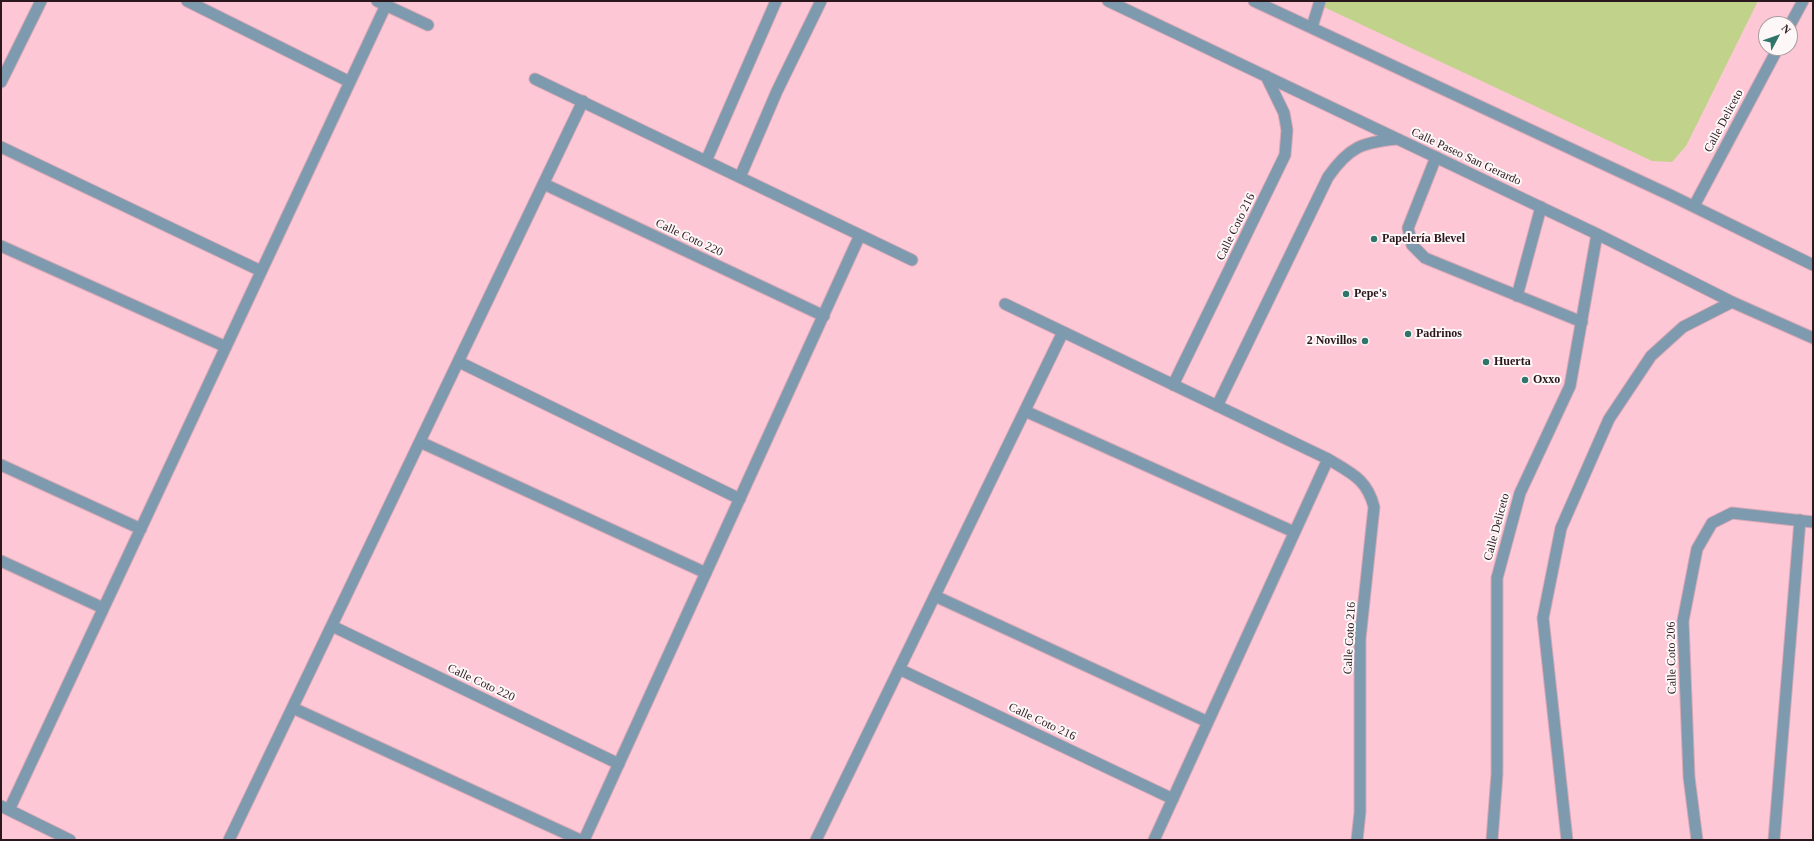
<!DOCTYPE html>
<html>
<head>
<meta charset="utf-8">
<style>
  body { margin:0 }
  #map { position:relative; width:1814px; height:841px; overflow:hidden; background:#fdc7d6; font-family:"Times New Roman",serif }
  canvas { display:block }
  .frame { position:absolute; inset:0; border:2px solid #2b181e; pointer-events:none }
  .north { position:absolute; left:1758px; top:16px; width:40px; height:40px; box-sizing:border-box; background:#fdf7f8; border:1px solid #a99ea1; border-radius:50%; rotate:49deg; font-size:11px; font-weight:700; line-height:16px; text-align:center; color:#2b181e }
  .north::after { content:''; display:block; margin:auto; width:14px; height:18px; background:#307569; clip-path:polygon(50% 0,100% 100%,50% 72%,0 100%) }
</style>
</head>
<body>
<div id="map">
<canvas width="1814" height="841"></canvas>
<div class="frame"></div>
<div class="north">N</div>
</div>
<script>
const context = document.querySelector('canvas').getContext('2d');
context.lineJoin = 'round';
function paint(path, color) { context.fillStyle = color; context.fill(path, 'evenodd'); }
function strokePath(path, color, width, dash) { context.strokeStyle = color; context.lineWidth = width; context.lineCap = dash ? 'butt' : 'round'; context.setLineDash(dash || []); context.stroke(path); }
function write(font, color, halo, rows, align = 'center') {
  context.font = font + ' "Times New Roman",serif'; context.lineWidth = 4; context.setLineDash([]); context.textBaseline = 'middle'; context.strokeStyle = halo; context.fillStyle = color; for (const [text, x, y, turn = 0] of rows) {
    context.save(); context.translate(x, y); context.rotate((+turn || 0) * Math.PI / 180); context.textAlign = isNaN(turn) ? turn : align; if (halo) context.strokeText(text, 0, 0); context.fillText(text, 0, 0); context.restore();
  }
}
const green = new Path2D(`
  M1311,1H1758L1686,146L1672,162L1652,161Z`);
const service = new Path2D(`
  M1312,27L1320,1
  M1436,157L1408,228L1412,245L1425,258L1582,322
  M1517,296L1541,207`);
const minor = new Path2D(`
  M187,1L350,82
  M377,1L428,25
  M1108,1L1597,234L1732,302L1813,338
  M1254,1L1670,195L1813,265
  M1790,25L1803,1
  M535,79L912,260
  M1,82L41,1
  M1,147L261,271
  M706,161L776,1
  M740,177L777,91L821,1
  M544,184L824,316
  M1694,206L1778,48
  M1,246L226,347
  M1005,304L1328,459C1351,473 1367,479 1374,507L1360,639V812L1357,840
  M459,362L740,499
  M1173,385L1285,155L1287,130L1284,113L1266,76
  M1217,406L1328,177C1349,147 1362,142 1398,139
  M1025,411L1294,532
  M420,442L706,573
  M1,465L141,529
  M1,561L103,608
  M935,596L1208,722
  M332,626L619,764
  M899,669L1173,799
  M293,708L580,840
  M1,806L70,840
  M9,810L386,5
  M229,840L583,101
  M584,840L860,235
  M816,840L1063,332
  M1154,840L1328,459
  M1492,840L1497,774V578L1520,493L1570,386L1597,234
  M1567,840L1543,618L1561,528L1609,419L1651,356L1683,327L1732,302
  M1697,840L1689,777L1683,621L1697,549L1712,523L1732,513L1813,522
  M1774,840L1800,520`);
const markers = [
  [1374,239,4,"#307569"],
  [1346,294,4,"#307569"],
  [1408,334,4,"#307569"],
  [1365,341,4,"#307569"],
  [1486,362,4,"#307569"],
  [1525,380,4,"#307569"]
];
const streetNames = [
  ["Calle Deliceto",1724,121,-62],
  ["Calle Paseo San Gerardo",1466,157,25],
  ["Calle Coto 216",1236,227,-64],
  ["Calle Coto 220",689,238,25],
  ["Calle Deliceto",1497,527,-75],
  ["Calle Coto 216",1350,638,-87],
  ["Calle Coto 206",1672,658,-91],
  ["Calle Coto 220",481,683,25],
  ["Calle Coto 216",1042,722,25]
];
const poiNames = [
  ["Papelería Blevel",1382,239],
  ["Pepe's",1354,294],
  ["Padrinos",1416,334],
  ["2 Novillos",1357,341,"right"],
  ["Huerta",1494,362],
  ["Oxxo",1533,380]
];
paint(green, '#c1d38a');
strokePath(service, '#d7a8b5', 13);
strokePath(minor, '#d7a8b5', 13);
strokePath(service, '#7e9aaf', 11);
strokePath(minor, '#7e9aaf', 11);
for (const [x, y, r, color] of markers) { const dot = new Path2D(); dot.arc(x, y, r, 0, 2 * Math.PI); context.fillStyle = color; context.fill(dot); strokePath(dot, '#fdf7f8', 1.5); }
write('12px', '#2b181e', '#fdf7f8', streetNames);
write('bold 12px', '#2b181e', '#fdf7f8', poiNames, 'left');
</script>
</body>
</html>
